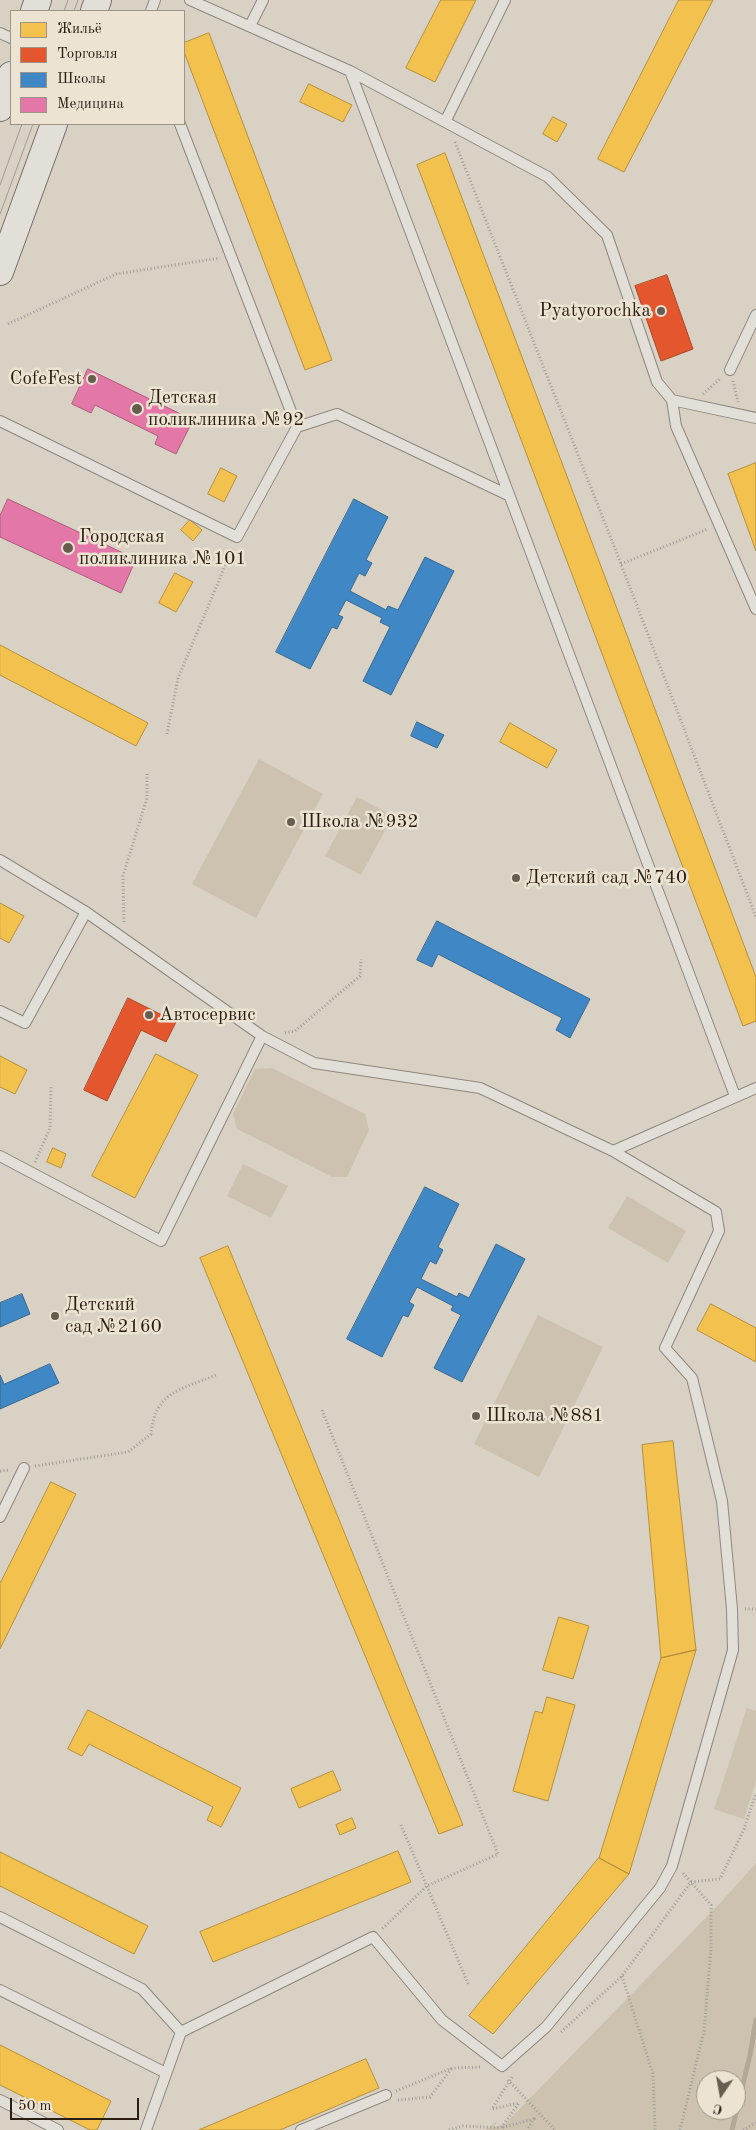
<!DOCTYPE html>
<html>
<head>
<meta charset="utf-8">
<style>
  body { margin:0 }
  #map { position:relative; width:756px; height:2130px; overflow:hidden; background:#d9d1c4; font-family:"Old Standard TT",serif }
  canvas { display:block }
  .legend { position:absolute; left:10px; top:10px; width:175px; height:115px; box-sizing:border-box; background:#ece3d3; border:1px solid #9e9486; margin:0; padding:6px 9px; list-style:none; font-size:15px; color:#2a1d12 }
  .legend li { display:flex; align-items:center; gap:10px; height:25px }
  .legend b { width:25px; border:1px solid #9e9486 }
  .north { position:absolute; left:696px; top:2070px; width:50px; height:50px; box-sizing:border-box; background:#ece3d3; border:1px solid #9e9486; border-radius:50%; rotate:192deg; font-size:14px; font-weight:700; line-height:20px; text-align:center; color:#2a1d12 }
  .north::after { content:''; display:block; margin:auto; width:18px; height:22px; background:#675c50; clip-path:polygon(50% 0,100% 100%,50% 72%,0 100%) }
  .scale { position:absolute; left:10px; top:2098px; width:129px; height:22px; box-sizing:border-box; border:2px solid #2a1d12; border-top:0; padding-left:6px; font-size:15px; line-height:18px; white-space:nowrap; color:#2a1d12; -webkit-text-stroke:4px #ece3d3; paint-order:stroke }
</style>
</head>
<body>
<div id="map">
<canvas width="756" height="2130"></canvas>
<ul class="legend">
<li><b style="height:14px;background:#f2c14e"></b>Жильё</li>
<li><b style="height:14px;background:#e4572e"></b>Торговля</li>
<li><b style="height:14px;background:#3f88c5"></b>Школы</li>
<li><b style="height:14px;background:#e377a8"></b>Медицина</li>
</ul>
<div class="north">С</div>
<div class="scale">50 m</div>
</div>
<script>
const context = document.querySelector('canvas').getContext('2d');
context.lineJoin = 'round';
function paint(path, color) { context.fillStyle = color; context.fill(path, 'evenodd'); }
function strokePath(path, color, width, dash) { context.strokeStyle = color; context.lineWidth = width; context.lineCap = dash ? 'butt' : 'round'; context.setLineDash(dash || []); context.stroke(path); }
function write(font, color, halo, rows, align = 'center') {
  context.font = font + ' "Old Standard TT",serif'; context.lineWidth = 5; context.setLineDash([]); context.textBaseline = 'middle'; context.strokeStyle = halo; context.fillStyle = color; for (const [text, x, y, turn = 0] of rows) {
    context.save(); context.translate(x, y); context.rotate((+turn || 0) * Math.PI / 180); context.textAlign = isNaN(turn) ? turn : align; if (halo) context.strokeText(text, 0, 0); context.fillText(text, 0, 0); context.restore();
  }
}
const green = new Path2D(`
  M259,759L323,794L256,918L192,884Z
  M357,797L393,816L361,875L325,856Z
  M272,1068L365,1114L369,1130L347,1177H332L237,1129L233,1114L255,1069Z
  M243,1164L288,1186L271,1218L227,1196Z
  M627,1196L686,1231L668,1263L608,1228Z
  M538,1315L603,1347L539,1477L474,1444Z
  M747,1708L756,1711V1781L744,1819L714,1809Z
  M756,1863V2130H485L497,2121L494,2127L505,2124L723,1900ZM706,2080H736V2110H706Z`);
const homes = new Path2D(`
  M441,0H476L435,82L406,68Z
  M679,0H713L624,172L598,159Z
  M209,33L332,360L305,370L184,52V43Z
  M309,84L352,105L343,122L300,102Z
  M553,117L567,124L557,142L543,134Z
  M445,153L756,977V1021L743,1026L417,165Z
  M756,463V551L728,474Z
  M221,468L237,476L224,502L208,494Z
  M190,520L202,530L193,541L181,530Z
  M175,573L193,582L176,612L159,603Z
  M0,645L148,723L136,746L0,675Z
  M510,723L557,750L547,768L500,742Z
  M0,903L24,916L9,943L0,938Z
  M156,1054L198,1075L135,1198L92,1176Z
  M0,1056L27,1070L15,1094L0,1087Z
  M53,1148L66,1154L61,1168L47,1162Z
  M228,1246L463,1825L439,1834L200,1258Z
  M711,1304L756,1328V1362L697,1330Z
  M673,1441L696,1650L661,1658L642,1445Z
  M51,1482L76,1494L0,1649V1584Z
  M559,1617L589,1626L573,1679L543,1670Z
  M696,1650L629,1874L599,1858L661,1658Z
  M547,1697L575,1705L548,1801L513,1791L535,1711L542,1713Z
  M88,1710L241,1788L221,1827L207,1820L213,1807L89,1744L82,1756L68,1749Z
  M333,1771L341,1790L299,1808L291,1789Z
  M352,1818L356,1828L340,1835L336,1825Z
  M398,1851L411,1882L213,1962L200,1932Z
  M0,1852L148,1926L134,1954L0,1886Z
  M599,1858L629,1874L493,2034L469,2016Z
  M0,2045L111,2101L97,2130H90L0,2085Z
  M366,2059L379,2088L280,2130H199Z`);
const shops = new Path2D(`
  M667,275L693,349L661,361L635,286Z
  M128,998L176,1022L166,1042L141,1030L107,1101L84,1090Z`);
const schools = new Path2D(`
  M354,499L388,517L366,560L372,563L365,576L359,573L350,591L386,610L388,606L398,610L425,557L454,571L391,695L363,681L390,627L380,622L382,618L346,600L338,615L343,617L337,629L332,627L310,669L276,652Z
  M417,722L444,735L437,748L411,736Z
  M437,921L590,999L570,1038L556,1030L562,1018L438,954L432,967L417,960Z
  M425,1187L459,1204L438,1247L443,1250L436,1264L430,1261L421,1279L457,1297L459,1293L469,1298L496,1244L525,1259L462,1382L434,1368L461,1315L451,1310L453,1306L417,1287L409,1302L414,1305L408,1317L403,1315L382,1357L347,1339Z
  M22,1294L30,1314L0,1327V1303Z
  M50,1364L59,1383L0,1409V1375L4,1384Z`);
const health = new Path2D(`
  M88,369L193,420L176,454L155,444L158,436L95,405L91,413L72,404Z
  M8,499L136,559L121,593L0,537V516Z`);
const stream = new Path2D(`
  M732,2130L750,2055L756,2020`);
const path = new Path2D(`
  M455,142L621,564L756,917
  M8,324L116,274L220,258
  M733,381L738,402
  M703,394L721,378
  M621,564L708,529
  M167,734L178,678L233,547
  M124,922L123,876L147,798V774
  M285,1033L295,1031L360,976L361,959
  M35,1162L50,1128L51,1086
  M322,1410L498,1854L427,1886L382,1929
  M35,1466L128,1452L151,1434C155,1391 181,1390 216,1375
  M0,1471L9,1470
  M745,1609H756
  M401,1825L469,1986
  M622,1976L653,2074L655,2130
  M561,2032L622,1976L691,1882L720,1879L744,1829L756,1793
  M512,2077L492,2109L519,2103L501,2128L534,2119L527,2130
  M508,2080L555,2130
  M396,2091L452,2068L480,2067
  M398,2100L430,2097L452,2068
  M449,2130L463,2126L501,2128
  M680,2130L704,2031L711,1949V1905L682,1872
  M743,2130L756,2123`);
const service = new Path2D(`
  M190,0L350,71L548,177L607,235L657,382L672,400L676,426L756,609
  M151,11L155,0
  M250,26L263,0
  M0,33L11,38
  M350,71L735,1096
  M446,120L505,0
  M180,124L297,427
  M730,370L756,315
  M672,400L756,418
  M0,421L237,537L297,427L337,414L508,495
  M0,860L86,912L262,1036L314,1063L480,1088L613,1151L716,1212L719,1231L665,1348L692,1378L722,1501L732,1609L733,1650L672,1866L660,1888L546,2027L502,2066L442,2020L373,1937L181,2032L146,2130
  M0,1011L25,1023L86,912
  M613,1151L756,1088
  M0,1156L161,1241L262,1036
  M0,1517L24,1468
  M0,1917L142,1989L181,2032
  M0,1990L166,2073
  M0,2100L58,2130
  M301,2130L386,2095`);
const secondary = new Path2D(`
  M34,11L38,0
  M94,11L98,0
  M0,108L11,75
  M0,272L54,124`);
const tram = new Path2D(`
  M64,11L68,0
  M74,11L78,0
  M0,185L22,124
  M0,214L33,124`);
const markers = [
  [661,311,5,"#675c50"],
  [92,379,5,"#675c50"],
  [137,409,6,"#675c50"],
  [68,548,6,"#675c50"],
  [291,822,5,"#675c50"],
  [516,878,5,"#675c50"],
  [149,1015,5,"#675c50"],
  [55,1316,5,"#675c50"],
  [476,1416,5,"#675c50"]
];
const poiNames = [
  ["Pyatyorochka",651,311,"right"],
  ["CofeFest",82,379,"right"],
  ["Детская",148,398],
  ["поликлиника №92",148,420],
  ["Городская",79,537],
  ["поликлиника №101",79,559],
  ["Школа №932",301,822],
  ["Детский сад №740",526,878],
  ["Автосервис",159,1015],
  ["Детский",65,1305],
  ["сад №2160",65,1327],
  ["Школа №881",486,1416]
];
paint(green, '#cdc2af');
paint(homes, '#f2c14e');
strokePath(homes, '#b6903c', 1);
paint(shops, '#e4572e');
strokePath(shops, '#ac4626', 1);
paint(schools, '#3f88c5');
strokePath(schools, '#39688f', 1);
paint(health, '#e377a8');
strokePath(health, '#ac5c7b', 1);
strokePath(stream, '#b3a896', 5);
strokePath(service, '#8d877e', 12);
strokePath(secondary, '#746f66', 28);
strokePath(path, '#a09c96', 3, [1, 2.5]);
strokePath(service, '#e2dfd8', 10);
strokePath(secondary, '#e2dfd8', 26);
strokePath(tram, '#a09c96', 1);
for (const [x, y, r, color] of markers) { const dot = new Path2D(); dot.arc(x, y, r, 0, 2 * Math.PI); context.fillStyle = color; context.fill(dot); strokePath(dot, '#ece3d3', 2); }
write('19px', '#2a1d12', '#ece3d3', poiNames, 'left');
</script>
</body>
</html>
